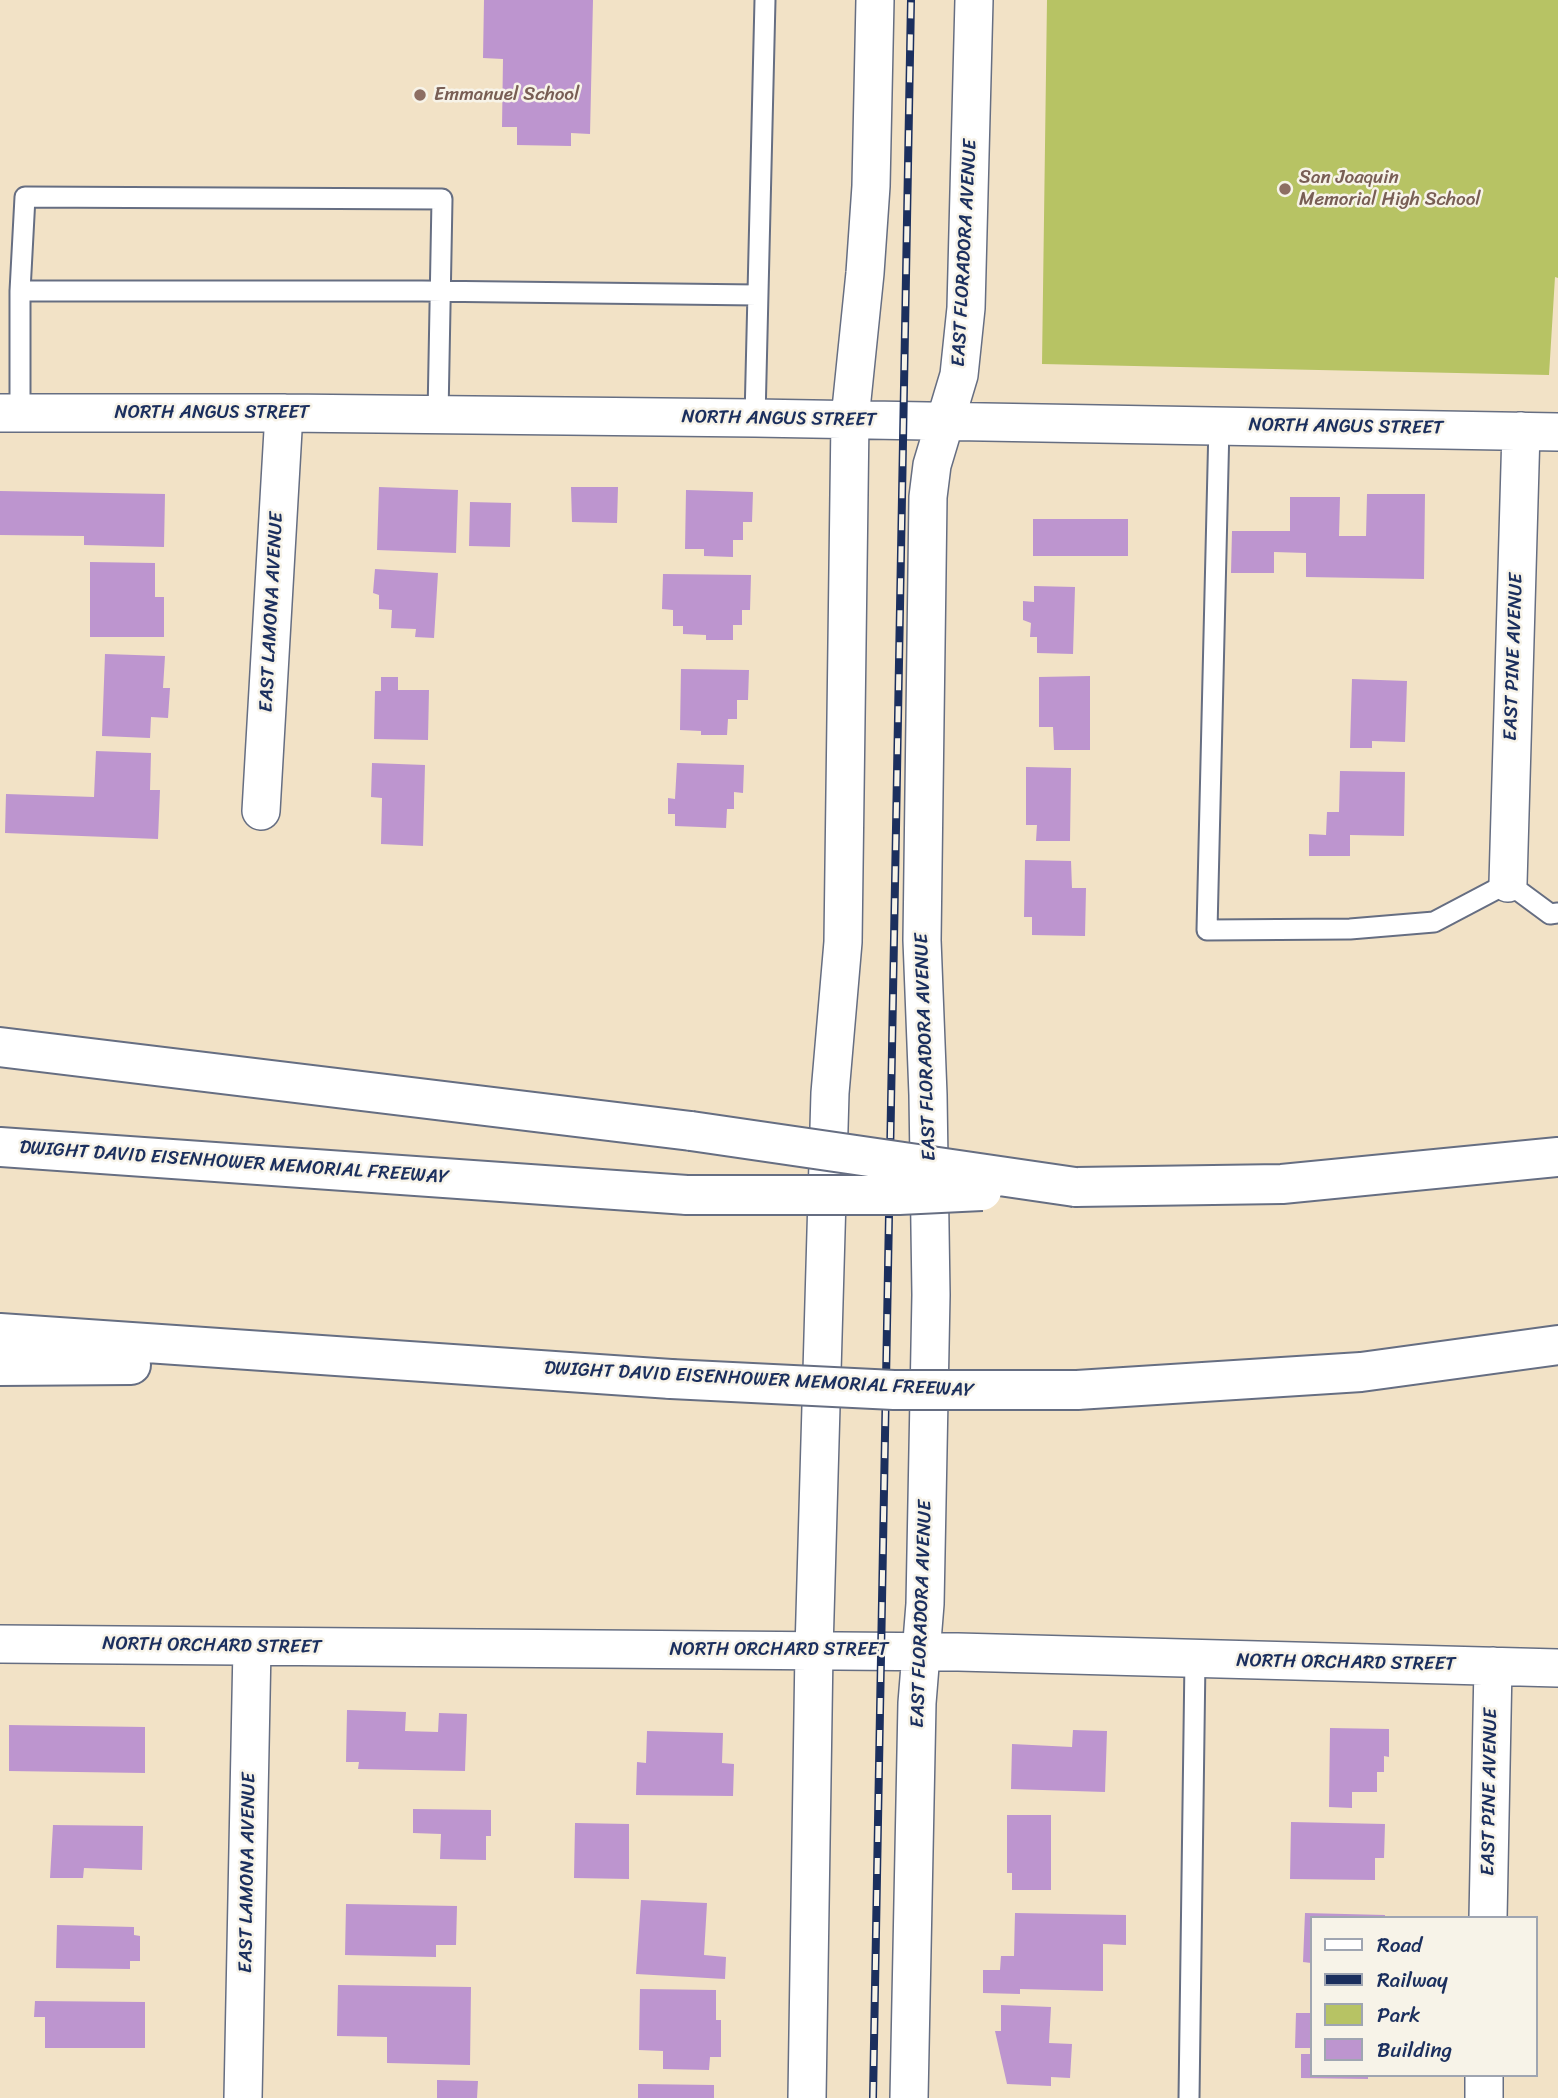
<!DOCTYPE html>
<html>
<head>
<meta charset="utf-8">
<style>
  body { margin:0 }
  #map { position:relative; width:1558px; height:2098px; overflow:hidden; background:#f2e2c6; font-family:Sriracha,sans-serif }
  canvas { display:block }
  .legend { position:absolute; left:1310px; top:1916px; width:228px; height:161px; box-sizing:border-box; background:#f7f3e8; border:2px solid #9fa5b1; margin:0; padding:9px 12px; list-style:none; font-size:21px; color:#1b2f5e }
  .legend li { display:flex; align-items:center; gap:14px; height:35px }
  .legend b { width:35px; border:2px solid #9fa5b1 }
</style>
</head>
<body>
<div id="map">
<canvas width="1558" height="2098"></canvas>
<ul class="legend">
<li><b style="height:9px;background:#fff"></b>Road</li>
<li><b style="height:9px;background:#1b2f5e"></b>Railway</li>
<li><b style="height:19px;background:#b7c364"></b>Park</li>
<li><b style="height:19px;background:#bd95cf"></b>Building</li>
</ul>
</div>
<script>
const context = document.querySelector('canvas').getContext('2d');
context.lineJoin = 'round';
function paint(path, color) { context.fillStyle = color; context.fill(path, 'evenodd'); }
function strokePath(path, color, width, dash) { context.strokeStyle = color; context.lineWidth = width; context.lineCap = dash ? 'butt' : 'round'; context.setLineDash(dash || []); context.stroke(path); }
function write(font, color, halo, rows, align = 'center') {
  context.font = font + ' Sriracha,sans-serif'; context.lineWidth = 5; context.setLineDash([]); context.textBaseline = 'middle'; context.strokeStyle = halo; context.fillStyle = color; for (const [text, x, y, turn = 0] of rows) {
    context.save(); context.translate(x, y); context.rotate((+turn || 0) * Math.PI / 180); context.textAlign = isNaN(turn) ? turn : align; if (halo) context.strokeText(text, 0, 0); context.fillText(text, 0, 0); context.restore();
  }
}
const green = new Path2D(`
  M1047,0H1558V278L1555,277L1549,375L1042,364Z`);
const building = new Path2D(`
  M484,0H593L590,134L571,133V146L517,145V127H502L503,59L483,58Z
  M379,487L458,490L456,553L377,550Z
  M571,487H618L617,523L572,522Z
  M686,490L753,492L752,522H743V540H733V557L704,556V549H685Z
  M0,491L165,494L164,547L84,545V536L0,535Z
  M1367,494H1425L1424,579L1306,577V553L1274,552V573H1231L1232,531H1290V497H1340L1339,536H1366Z
  M470,502L511,503L510,547L469,546Z
  M1033,519H1128V556H1033Z
  M90,562L155,563V597H164V637H90Z
  M375,569L438,573L434,638L415,637L416,629L391,628L392,610L379,609V595L373,593Z
  M663,574L751,575L750,610H742V625H733V640H706V635L683,634V626H673V610L662,609Z
  M1034,586L1075,587L1073,654L1037,653V637H1030L1031,623L1023,620V601L1034,602Z
  M105,654L165,656L163,688H170L168,718L151,717L150,738L102,736Z
  M681,669L749,670L748,700H737V719H728L727,735H701V731L680,730Z
  M1090,676V750H1054L1053,727H1039V677Z
  M381,677H398V690H429L428,740L374,739L375,691H381Z
  M1352,679L1407,681L1405,742L1372,741V748H1350Z
  M96,751L151,753L150,790H160L158,839L5,833L6,794L94,797Z
  M372,763L425,765L423,846L381,844L382,798L371,797Z
  M677,763L744,765L743,793L734,792V809H727L726,828L675,826V814H668V798L675,799Z
  M1026,767L1071,768L1070,841H1036L1037,825H1026Z
  M1340,771L1405,772L1404,836L1350,835V856H1309V834L1326,835L1327,812H1339Z
  M1025,860L1071,861L1072,888H1086L1085,936L1032,935V917H1024Z
  M347,1710L406,1712L405,1731L438,1732L439,1713L467,1714L465,1771L358,1769L359,1762H346Z
  M9,1725L145,1727V1773L9,1771Z
  M1330,1728L1389,1729V1757L1384,1756V1772H1377V1792H1352V1808L1329,1807Z
  M1073,1730L1107,1731L1105,1792L1011,1789L1012,1744L1072,1747Z
  M647,1731L723,1733L722,1763L734,1764L733,1796L636,1795L637,1762L646,1763Z
  M413,1809L491,1810V1836H486V1860L440,1859L441,1834L413,1833Z
  M1007,1815H1051V1890H1012V1873H1007Z
  M1291,1822L1385,1824L1384,1858H1375V1880L1290,1879Z
  M575,1823L629,1824V1879L574,1878Z
  M53,1825L143,1826L142,1870L84,1868L83,1878H50Z
  M641,1900L707,1903L704,1955L726,1957L725,1979L636,1974Z
  M346,1904L457,1906L456,1945H436V1957L345,1955Z
  M1015,1913L1126,1915V1945L1103,1944V1991L1020,1989V1994L983,1993V1970H1000L1001,1956H1014Z
  M1305,1913L1385,1915V1918H1311V1963L1303,1962Z
  M57,1925L134,1927V1935L140,1936V1961H130V1969L56,1968Z
  M338,1985L471,1987L470,2065L387,2063V2037L337,2036Z
  M640,1989L716,1990V2020H721V2057H710L709,2070L663,2069V2051L639,2050Z
  M35,2001L145,2002V2048H45V2017H34Z
  M1001,2005L1051,2007L1049,2043L1072,2044L1070,2078L1051,2077V2086L1007,2084L995,2031H1001Z
  M1296,2013H1311V2048H1295Z
  M1301,2054H1311V2075H1368V2079L1301,2078Z
  M437,2080L478,2081L477,2098H437Z
  M638,2084L714,2085V2098H638Z`);
const lane = new Path2D(`
  M20,291H422L757,295
  M20,414V291L25,197L442,199L438,415
  M755,418L765,0
  M1219,425L1207,930L1350,929L1434,922L1508,883L1550,914L1558,913
  M1189,2098L1195,1659`);
const street = new Path2D(`
  M0,413H284L755,418L1558,432
  M261,811L284,413
  M1508,883L1521,431
  M0,1644L958,1652L1558,1668
  M1488,1918L1493,1666
  M243,2098L252,1647
  M807,2098L814,1650L830,1093L843,942L850,419L865,273L871,186L875,0
  M909,2098L917,1703L925,1604L931,1295L928,1095L922,940L928,497L932,465L959,375L966,308L974,0
  M1484,2098V2075`);
const highway = new Path2D(`
  M0,1047L691,1131
  M0,1147L687,1195
  M1075,1187L1282,1184L1558,1157
  M0,1333L671,1379
  M0,1366L131,1365
  M1077,1390L1361,1372L1558,1345`);
const rail = new Path2D(`
  M873,2098L911,0`);
const highwayBridge = new Path2D(`
  M691,1131L1075,1187
  M687,1195H899L982,1191
  M671,1379L894,1390H1077`);
const markers = [
  [420,95,7,"#8d6e63"],
  [1285,189,7,"#8d6e63"]
];
const educationNames = [
  ["Emmanuel School",434,95],
  ["San Joaquin",1299,178],
  ["Memorial High School",1299,200]
];
const streetNames = [
  ["EAST FLORADORA AVENUE",965,253,-87],
  ["NORTH ANGUS STREET",212,413],
  ["NORTH ANGUS STREET",779,419,1],
  ["NORTH ANGUS STREET",1346,427,1],
  ["EAST LAMONA AVENUE",272,612,-87],
  ["EAST PINE AVENUE",1514,657,-88],
  ["EAST FLORADORA AVENUE",926,1047,-92],
  ["DWIGHT DAVID EISENHOWER MEMORIAL FREEWAY",234,1163,4],
  ["DWIGHT DAVID EISENHOWER MEMORIAL FREEWAY",759,1380,3],
  ["EAST FLORADORA AVENUE",922,1614,-88],
  ["NORTH ORCHARD STREET",212,1646,1],
  ["NORTH ORCHARD STREET",779,1650],
  ["NORTH ORCHARD STREET",1346,1663,1],
  ["EAST PINE AVENUE",1490,1792,-89],
  ["EAST LAMONA AVENUE",248,1873,-89]
];
paint(green, '#b7c364');
paint(building, '#bd95cf');
strokePath(lane, '#666e82', 23);
strokePath(street, '#666e82', 40);
strokePath(highway, '#666e82', 42);
strokePath(lane, '#fff', 19);
strokePath(street, '#fff', 37);
strokePath(highway, '#fff', 38);
strokePath(rail, '#1b2f5e', 8);
strokePath(rail, '#f7f3e8', 5, [16]);
strokePath(highwayBridge, '#666e82', 42, []);
strokePath(highwayBridge, '#fff', 38);
for (const [x, y, r, color] of markers) { const dot = new Path2D(); dot.arc(x, y, r, 0, 2 * Math.PI); context.fillStyle = color; context.fill(dot); strokePath(dot, '#f7f3e8', 2.5); }
write('19px', '#785e54', '#f7f3e8', educationNames, 'left');
write('19px', '#1b2f5e', '#f7f3e8', streetNames);
</script>
</body>
</html>
